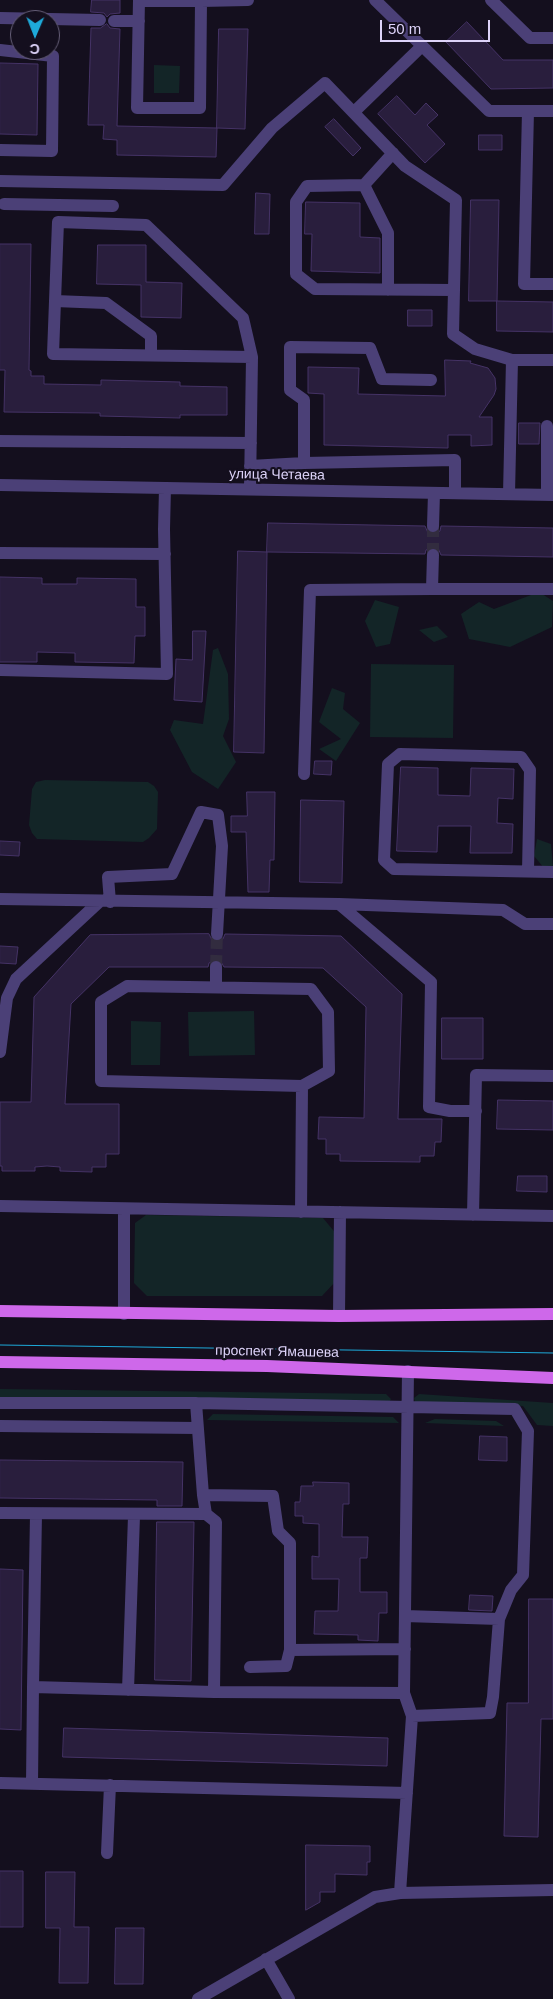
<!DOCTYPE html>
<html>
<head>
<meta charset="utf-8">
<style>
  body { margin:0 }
  #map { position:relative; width:553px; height:1999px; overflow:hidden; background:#140f1e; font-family:Arial,sans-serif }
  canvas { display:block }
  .north { position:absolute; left:10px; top:10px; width:50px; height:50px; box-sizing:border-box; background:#140f1e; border:1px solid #645d76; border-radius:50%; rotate:181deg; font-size:14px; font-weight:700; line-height:20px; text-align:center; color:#ddd3f9 }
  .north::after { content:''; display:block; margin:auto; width:18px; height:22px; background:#1eaada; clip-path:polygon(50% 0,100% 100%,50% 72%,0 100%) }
  .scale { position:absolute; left:380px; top:20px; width:110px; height:22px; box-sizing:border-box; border:2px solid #ddd3f9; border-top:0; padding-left:6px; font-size:15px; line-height:18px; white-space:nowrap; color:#ddd3f9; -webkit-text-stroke:4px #140f1e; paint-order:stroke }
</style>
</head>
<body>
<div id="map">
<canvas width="553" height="1999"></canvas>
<div class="north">С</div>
<div class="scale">50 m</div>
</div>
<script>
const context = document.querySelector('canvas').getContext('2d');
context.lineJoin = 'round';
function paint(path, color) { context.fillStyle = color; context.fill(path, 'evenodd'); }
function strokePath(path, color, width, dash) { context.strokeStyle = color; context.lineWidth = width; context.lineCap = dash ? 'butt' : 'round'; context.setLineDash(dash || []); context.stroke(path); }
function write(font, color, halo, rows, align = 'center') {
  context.font = font + ' Arial,sans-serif'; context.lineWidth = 4.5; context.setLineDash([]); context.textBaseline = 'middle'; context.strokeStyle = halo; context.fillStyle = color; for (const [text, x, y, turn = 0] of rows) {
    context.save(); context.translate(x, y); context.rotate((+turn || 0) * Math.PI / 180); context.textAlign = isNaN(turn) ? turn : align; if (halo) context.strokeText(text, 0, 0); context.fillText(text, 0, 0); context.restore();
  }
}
const green = new Path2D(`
  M154,65L180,66L179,93H154Z
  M539,592L553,601L552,627L510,647L469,639L461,614L479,602L494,609Z
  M375,600L399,607L390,644L376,647L365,621Z
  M437,626L448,637L434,642L419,630Z
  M218,648L228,674L229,719L223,736L236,762L218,789L192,772L170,730L174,720L203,724L213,650Z
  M371,664L454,665L453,738L370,737Z
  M332,688L345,693L343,709L360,723L336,761L319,749L341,739L319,722Z
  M45,780L148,782L154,786L158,792L157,829L149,838L143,842L37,839L32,833L29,825L32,789L36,782Z
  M537,839L551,844L553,867L544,868L534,856Z
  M254,1011L255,1055L189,1056L188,1012Z
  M131,1021L161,1022L160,1065H131Z
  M146,1215L323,1218L338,1236L336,1281L322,1296H147L134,1283L135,1223Z
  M0,1389L386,1394L391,1399L389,1403L0,1398Z
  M419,1394L553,1403V1426L537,1425L523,1406L415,1402L414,1398Z
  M213,1414L393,1417L399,1423L207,1420Z
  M435,1419L496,1421L504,1426L425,1423Z`);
const building = new Path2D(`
  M92,0H120V13L110,14L107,17L104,13L91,12Z
  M467,22L503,60H553V88L491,89L446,42Z
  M107,24L110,28L120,29L117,126L217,128L216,157L117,155V140L103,139L104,125H88L91,28H100Z
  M219,29H248L245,129L217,128Z
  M0,63L38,64L37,135L0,134Z
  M397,96L415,115L426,103L438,115L427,125L445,144L425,163L378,114Z
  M334,119L361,148L353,156L325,127Z
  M479,135H502V150H479Z
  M256,193L270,194L269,234H255Z
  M471,200H499L497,301H469Z
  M306,202L360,203V237L380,238V273L311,271L312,234H305Z
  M0,244H31L29,370L31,371V376H44V384L101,385V380L180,382V386L227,387V415H180V418L100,416V413L4,412L5,370H0Z
  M98,245H146V282L182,283L181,318L141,317V285L97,284Z
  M497,301L553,302V332L497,331Z
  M408,310H432V326H408Z
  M445,360L471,361L470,363L488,368L495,378L496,389L494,395L479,417H492V445L471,446V435H448V448L324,445V394L308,393V367L359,368L358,394L445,396Z
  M519,423H540L539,444H519Z
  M268,523L425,526L428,533L433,534L440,531L441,526L553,528V557L441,555L438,548L433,547L426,550L425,554L267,552Z
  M238,551L267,552L264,753L234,752Z
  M0,577L42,578V584H77V578L136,579V607H145V636H135L134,663L75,662V653L37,652V662H0Z
  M193,631H206L202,702L174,700L176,659L192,660Z
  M315,761H332L331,775L314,774Z
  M401,767L438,768V795L470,796L471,768L514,769L513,799L498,798L497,823L513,824L512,853H470L471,826H438L437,852L397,851Z
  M247,792H275L274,860H270L269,892H248L246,832H231V816H247Z
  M301,800L344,801L342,883L300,882Z
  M0,841L20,842L19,856L0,855Z
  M209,934L212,940L217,942L223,939L225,934L341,936L402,994L398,1119H442L441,1142H435L434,1156H420V1162L340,1161V1154H326V1139H318L319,1117L364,1118L366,1007L323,968L224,967L220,960L216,959L209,963L208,967H109L71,1004L65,1104H119V1154H106V1167H92V1172L60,1171V1167L47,1166L35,1167V1171H2V1166H0V1102H31L34,997L90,935Z
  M0,946L18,947L16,964L0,963Z
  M442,1018H483V1059H442Z
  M498,1100L553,1101V1130L497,1129Z
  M518,1176H547V1192L517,1191Z
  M480,1436L507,1437V1461L479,1460Z
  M0,1460L183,1462L182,1506H157V1500L0,1498Z
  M313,1482L349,1483V1504H343L342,1537H368L367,1558H360V1592H387V1613H379L378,1641L358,1640V1635L314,1634L315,1611H338L339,1579H312V1556L319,1557V1524L303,1523V1516H295V1502H300L301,1486H313Z
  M157,1522H194L191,1681L155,1680Z
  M0,1569L23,1570L21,1730L0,1729Z
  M470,1595L493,1596L492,1611L469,1610Z
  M529,1599H553V1719H541L538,1837L504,1836L507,1703H528Z
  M64,1728L388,1738L387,1766L63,1757Z
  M306,1845L370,1846V1862H367V1875L335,1874V1892H320V1902L306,1910Z
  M0,1871H23V1927H0Z
  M46,1872H75L74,1927H89L88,1983H59L60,1928H46Z
  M116,1928H144L143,1984H115Z`);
const minorTunnel = new Path2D(`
  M433,555V526
  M216,967L217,934`);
const minor = new Path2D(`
  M375,0L489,111H553
  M491,0L530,38H553
  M139,1H201L200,108H137L139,0
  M201,1L248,0
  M0,18L100,20
  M114,21H139
  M0,50L53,56L52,151L0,150
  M528,111L524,284H553
  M354,112L422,46
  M0,181L223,185L272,128L325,83L405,166L456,200L453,334L475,349L512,360H553
  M364,185L393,153
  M4,204L113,206
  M388,290V233L364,185L307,186L296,202V274L315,289L454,290
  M55,301L106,303L151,336V355
  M0,441L251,443
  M304,463V400L290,390V347L370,348L382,379L431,380
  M250,466L304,463L455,460V493
  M0,485L553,495
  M250,489L252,357L53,354L58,222L146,225L243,318L252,357
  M509,494L512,360
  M547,495V426
  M433,526L434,493
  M0,553L165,554
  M433,555L432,589H553
  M0,670L167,674L164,529L165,488
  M304,774L310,590L432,589
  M528,871L530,770L521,757L400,754L388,764L384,860L394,869L553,872
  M0,899L339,904L431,982L429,1107L450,1111H476
  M110,902L108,877L172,874L201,812L218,815L222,846L217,934
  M339,904L503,910L525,924H553
  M216,987V967
  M0,1052L7,998L16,979L99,902
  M0,1206L553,1216
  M301,1212L302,1086L329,1071L328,1012L311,989L127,986L101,1002V1081L302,1086
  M473,1215L476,1075L553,1076
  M124,1314V1209
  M339,1316L340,1212
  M0,1403H196L515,1409L528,1431L523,1575L511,1590L499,1619L493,1697L490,1713L412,1716
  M196,1403L203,1495L206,1514L216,1522L214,1692
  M0,1426L197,1428
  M203,1495L273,1496L278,1531L290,1543V1650L286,1666L250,1667
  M0,1513L206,1514
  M405,1616L499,1619
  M290,1650L405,1649
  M33,1687L36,1514
  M128,1690L134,1516
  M0,1783L407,1793
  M32,1784L33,1687L214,1692L404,1693
  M107,1853L110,1785
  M400,1893L412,1716L404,1693L408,1371
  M266,1959L289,1999
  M198,1999L375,1897L400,1893L553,1890`);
const major = new Path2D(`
  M0,1311L339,1316L553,1314
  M0,1362L267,1366L553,1378`);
const tram = new Path2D(`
  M0,1345L553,1353`);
const streetNames = [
  ["улица Четаева",277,475,1],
  ["проспект Ямашева",277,1352,1]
];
paint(green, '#132527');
paint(building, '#291e3d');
strokePath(building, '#453366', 1);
strokePath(minorTunnel, '#322c3f', 12, [12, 6]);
strokePath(minor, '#4b4077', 12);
strokePath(major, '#ce68ea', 12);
strokePath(tram, '#1eaada', 1);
write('14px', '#ddd3f9', '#140f1e', streetNames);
</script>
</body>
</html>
